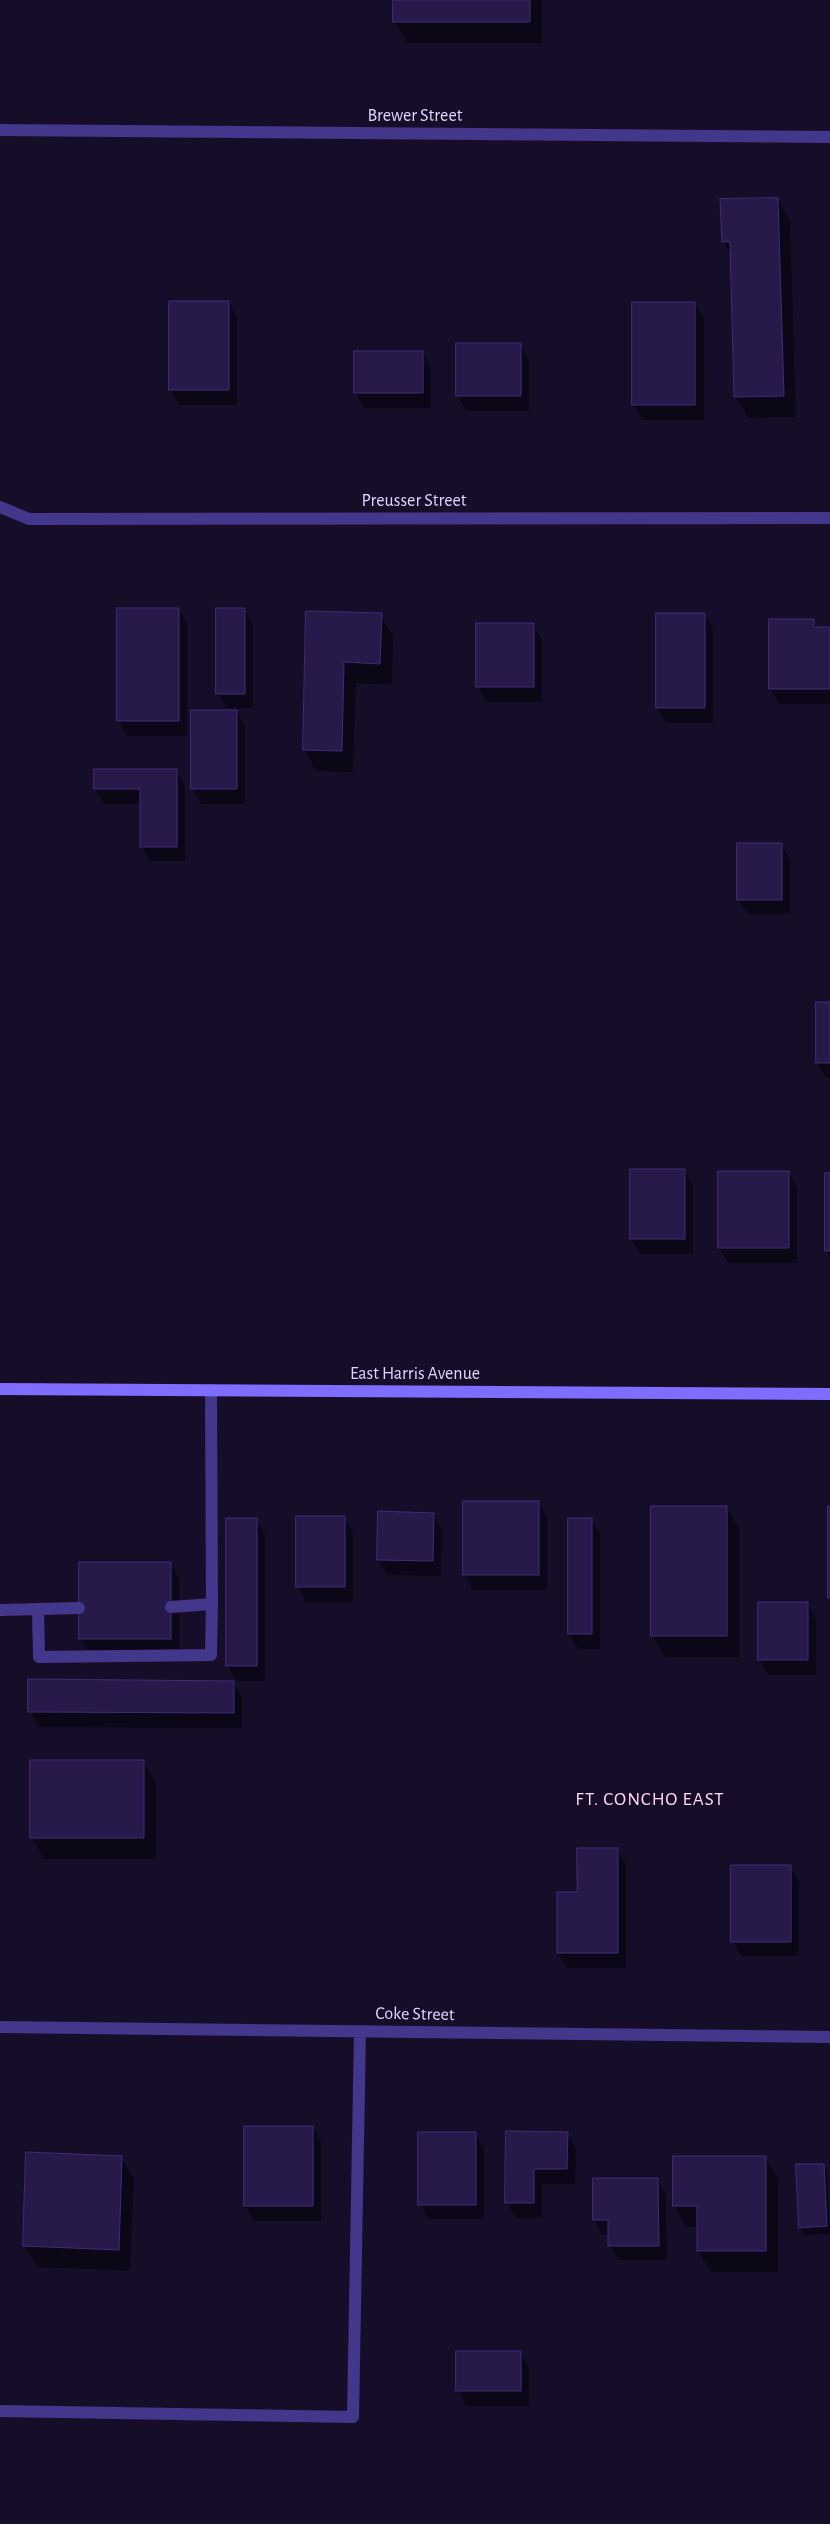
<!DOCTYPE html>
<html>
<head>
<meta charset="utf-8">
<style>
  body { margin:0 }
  canvas { display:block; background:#160e29 }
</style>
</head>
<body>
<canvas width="830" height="2524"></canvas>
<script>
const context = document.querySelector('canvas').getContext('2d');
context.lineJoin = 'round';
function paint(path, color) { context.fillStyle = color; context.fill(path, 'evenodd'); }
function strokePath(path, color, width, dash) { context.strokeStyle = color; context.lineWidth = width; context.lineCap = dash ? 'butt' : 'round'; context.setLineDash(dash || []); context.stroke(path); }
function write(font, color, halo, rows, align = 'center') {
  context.font = font + ' "Alegreya Sans",sans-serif'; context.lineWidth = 4; context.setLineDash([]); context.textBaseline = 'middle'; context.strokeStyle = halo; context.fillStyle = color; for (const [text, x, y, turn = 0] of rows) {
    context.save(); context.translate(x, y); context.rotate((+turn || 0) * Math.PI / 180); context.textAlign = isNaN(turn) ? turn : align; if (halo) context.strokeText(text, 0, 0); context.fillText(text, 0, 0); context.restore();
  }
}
const shadow = new Path2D(`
  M395,0H542V43H407L395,22Z
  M778,199L790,221L796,417L748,418L735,397L732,257L723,241Z
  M229,302L237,317V405H179L170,390Z
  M633,303H695L704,318V420H642L633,405Z
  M520,344L529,360V411H466L458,396Z
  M356,352H422L431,367V408H364L356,393Z
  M179,609L187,624V736H127L118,720Z
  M244,609L253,624V708H226L217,693Z
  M307,613L381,615L393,636L392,685L356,683L353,772L316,771L304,750Z
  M704,614L713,629V723H666L657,708Z
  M813,621L818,628H830V704H779L770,689Z
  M534,625L542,640V702H486L478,687Z
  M237,711L245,727V804H201L193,789Z
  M176,770L185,785V861H150L141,846V804H104L95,789Z
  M782,845L790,860V914H747L738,899Z
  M830,1004V1078H826L817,1063Z
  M684,1170L693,1186V1254H640L631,1238Z
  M788,1172L797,1187V1263H728L719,1248Z
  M830,1174V1258L826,1251Z
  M538,1502L547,1517V1590H473L464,1575Z
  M727,1507L739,1528V1657H665L652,1636Z
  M433,1514L442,1529L441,1576L387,1575L378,1560Z
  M344,1518L353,1533V1602H306L298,1587Z
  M256,1519L265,1534V1681H236L228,1666Z
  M591,1519L600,1534V1649H578L569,1634Z
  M171,1563L179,1578V1654H89L80,1639Z
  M808,1604L816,1619V1675H768L759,1660Z
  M233,1682L242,1697V1728L38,1727L30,1711Z
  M143,1761L156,1783V1859H44L31,1837Z
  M617,1849L626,1865V1968H567L558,1953Z
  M791,1866L799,1881V1956H741L732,1941Z
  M313,2127L321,2142V2221H254L245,2206Z
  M507,2132L567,2133L576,2148L575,2184H542V2218H515L507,2203Z
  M476,2133L484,2148V2219H428L420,2204Z
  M121,2157L134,2178L130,2271L37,2267L24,2246Z
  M765,2157L778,2178V2272H711L698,2251V2227H686L674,2206Z
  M823,2165L827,2172L830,2234L804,2235L800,2227Z
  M594,2179H657L666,2194L667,2260H618L609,2245V2235H603L594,2220Z
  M520,2352L529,2367V2406H466L458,2390Z`);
const building = new Path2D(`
  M393,0H530V22H393Z
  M778,198L784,396L734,397L730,242H722L720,199Z
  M169,301H229V390H169Z
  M632,302H695V405H632Z
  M456,343H521V396H456Z
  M354,351H423V393H354Z
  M117,608H179V721H117Z
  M216,608H245V694H216Z
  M306,611L382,613L380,664L344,662L342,751L303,750Z
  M656,613H705V708H656Z
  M769,619H814V627H830V689H769Z
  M476,623H534V687H476Z
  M191,710H237V789H191Z
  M94,769H177V847H140V789H94Z
  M737,843H782V900H737Z
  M816,1002H830V1063H816Z
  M630,1169H685V1239H630Z
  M718,1171H789V1248H718Z
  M825,1173H830V1251H825Z
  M463,1501H539V1575H463Z
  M651,1506H727V1636H651Z
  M828,1506H830V1598H828Z
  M378,1511L434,1513L433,1561L377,1560Z
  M296,1516H345V1587H296Z
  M226,1518H257V1666H226Z
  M568,1518H592V1634H568Z
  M79,1562H171V1639H79Z
  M758,1602H808V1660H758Z
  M28,1679L234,1681V1713L28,1712Z
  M30,1760H144V1838H30Z
  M577,1848H618V1953H557V1892H577Z
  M731,1865H791V1942H731Z
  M244,2126H313V2206H244Z
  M506,2131L568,2132L567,2169H534V2203H505Z
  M418,2132H476V2205H418Z
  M26,2152L122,2156L119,2250L23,2246Z
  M673,2156H766V2251H697V2206H673Z
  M796,2164H824L827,2226L799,2228Z
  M593,2178H658L659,2246H608V2220H593Z
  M456,2351H521V2391H456Z`);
const lane = new Path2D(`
  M171,1607L212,1604L211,1390
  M38,1609L39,1657L211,1655L212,1604
  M0,1610L79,1608`);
const street = new Path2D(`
  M0,130L830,137
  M0,507L29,519L830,518
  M0,2027L830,2037
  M0,2411L353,2417L360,2031`);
const secondary = new Path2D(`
  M0,1389L830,1394`);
const streetNames = [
  ["Brewer Street",415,116],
  ["Preusser Street",414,501],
  ["East Harris Avenue",415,1374],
  ["Coke Street",415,2014,1]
];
const neighbourhoodNames = [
  ["FT. CONCHO EAST",650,1799]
];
paint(shadow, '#0007');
paint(building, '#28194b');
strokePath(building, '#412a79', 1);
strokePath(lane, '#42378b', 12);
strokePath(street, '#42378b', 12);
strokePath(secondary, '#7f6dff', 12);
write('18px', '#dfd6ff', '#160e29', streetNames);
context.letterSpacing = '1px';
write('19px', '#ffd8ed', '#160e29', neighbourhoodNames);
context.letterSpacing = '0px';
</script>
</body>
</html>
